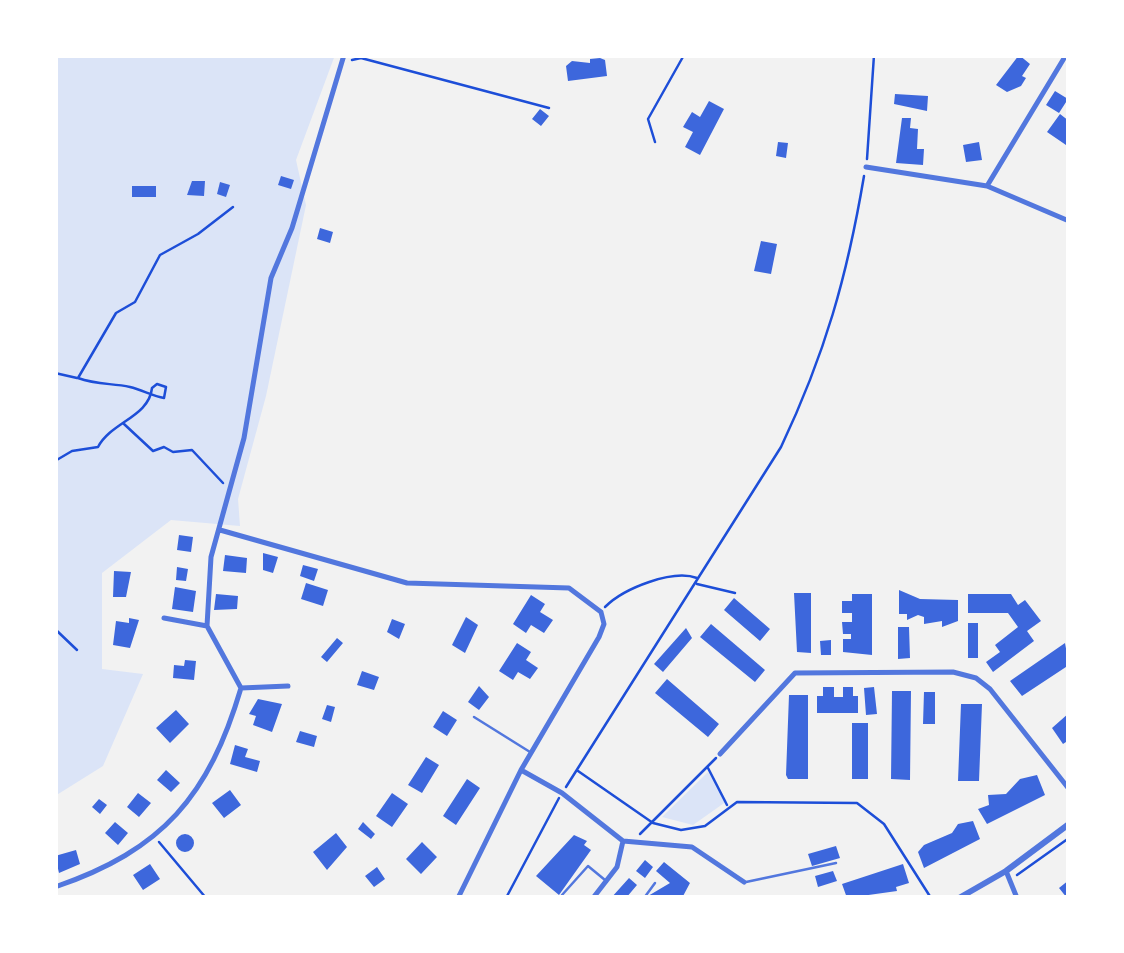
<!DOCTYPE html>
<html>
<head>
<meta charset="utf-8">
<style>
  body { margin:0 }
  #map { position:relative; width:1124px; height:953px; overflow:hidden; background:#f2f2f2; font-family:"Fira Sans Condensed",sans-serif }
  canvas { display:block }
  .frame { position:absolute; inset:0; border:58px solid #fff; pointer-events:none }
</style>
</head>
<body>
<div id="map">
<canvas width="1124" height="953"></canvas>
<div class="frame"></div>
</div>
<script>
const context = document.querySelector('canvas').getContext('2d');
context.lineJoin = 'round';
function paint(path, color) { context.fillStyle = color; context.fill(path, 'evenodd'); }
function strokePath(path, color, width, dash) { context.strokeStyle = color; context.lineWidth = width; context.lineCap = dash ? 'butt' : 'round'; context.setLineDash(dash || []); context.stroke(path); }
const green = new Path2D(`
  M55,55H335L296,160L306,205L266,396L238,499L240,526L171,520L102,573V669L143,674L103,766L55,796Z
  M708,772L727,801L693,825L662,817Z`);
const building = new Path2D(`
  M1019,55L1030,64L1022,76L1026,78L1021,86L1007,92L996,85Z
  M600,58L605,60L607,76L568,81L566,66L572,61L590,63V59Z
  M1055,91L1068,99L1059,113L1046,105Z
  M895,94L928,96L927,111L894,104Z
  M709,101L724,109L700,155L685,147L693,132L683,127L692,112L700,117Z
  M540,109L549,116L541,126L532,119Z
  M1060,114L1069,121L1066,145L1047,132Z
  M902,118H911L910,128L918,129L917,149H924L923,165L896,163Z
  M778,142L788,143L786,158L776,156Z
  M979,142L982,160L966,162L963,145Z
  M281,176L294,180L291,189L278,185Z
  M192,181H205L204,196L187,195Z
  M220,182L230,185L226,197L217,194Z
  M132,186H156V197H132Z
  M320,228L333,232L330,243L317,239Z
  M761,241L777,244L771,274L754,271Z
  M179,535L193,537L191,552L177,550Z
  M263,553L278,557L273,573L263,570Z
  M225,555L247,558L246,573L223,571Z
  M303,565L318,569L314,581L300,576Z
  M177,567L188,569L186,581L176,580Z
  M114,571L131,572L126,597H113Z
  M306,583L328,590L323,606L301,599Z
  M175,587L196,591L193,612L172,609Z
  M899,590L920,599L958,600V621L942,627V621L924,624V617L918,615L907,620V614H899Z
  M794,593H811V653L797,652Z
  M216,594L238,596L237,609L214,610Z
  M852,594H872V655L843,652V639H851V634H843L842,622H852V613H842V601H852Z
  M968,594H1011L1018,605L1025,600L1041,621L1027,631L1034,641L993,672L986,662L1000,652L995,645L1018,627L1008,613H968Z
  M531,595L545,604L540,612L553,620L544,633L531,625L526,633L513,624Z
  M734,598L770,629L760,641L724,610Z
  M466,617L478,625L465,653L452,645Z
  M129,618L139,620L130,648L113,645L116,621L129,623Z
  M392,619L405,624L399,639L387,632Z
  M968,623H978V658H968Z
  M711,624L765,670L755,682L700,637Z
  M898,627H909L910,658L898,659Z
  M686,628L692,638L663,672L654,664Z
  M337,638L343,643L327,662L321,657Z
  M831,640V655H821L820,641Z
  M517,643L531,652L526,660L538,668L530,679L518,672L513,680L499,671Z
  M1065,643L1069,665L1022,696L1010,681Z
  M185,660L196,661L194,680L173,678L174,665L184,666Z
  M362,671L379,677L374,690L357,685Z
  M667,679L719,724L708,737L655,693Z
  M479,686L489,697L479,710L468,702Z
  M823,687H834V697H843V687H853V696H858V713H817V696H823Z
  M874,687L877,714L866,715L864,688Z
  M892,691H911L910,780L891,779Z
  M924,692H935V724H923Z
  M789,695H808V779H788L786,775Z
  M258,699L282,704L272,732L253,725L256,716L249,714Z
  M961,704H982L979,781H958Z
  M327,705L335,707L331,722L322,719Z
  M176,710L189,724L170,743L156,728Z
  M443,711L457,720L447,736L433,727Z
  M1069,713V740L1063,744L1052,728Z
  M852,723H868V779H852Z
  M300,731L317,736L314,747L296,742Z
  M235,745L248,749L245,757L260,761L257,772L230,764Z
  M426,757L439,765L422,793L408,785Z
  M166,770L180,783L171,792L157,780Z
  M1037,775L1045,795L987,824L978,809L989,805L988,795L1006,794L1020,779Z
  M467,779L480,788L456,825L443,816Z
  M230,790L241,805L224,818L212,803Z
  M138,793L151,803L139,817L127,807Z
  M392,793L408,804L392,827L376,816Z
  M99,799L107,805L100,814L92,807Z
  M973,821L980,839L924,868L918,852L924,845L952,833L958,824Z
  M115,822L128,833L118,845L105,833Z
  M363,822L375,834L371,839L358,829Z
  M336,833L347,847L327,870L313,852Z
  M176 843a9 9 0 1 1 18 0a9 9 0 1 1-18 0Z
  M574,835L587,841L584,845L591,850L559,895L536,876Z
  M422,842L437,857L421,874L406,859Z
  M836,846L840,858L812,866L808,854Z
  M76,850L80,864L59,873L55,856Z
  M645,860L653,867L645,878L636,871Z
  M664,862L690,883L682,898L648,896L670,883L656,871Z
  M150,864L160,879L143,890L133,875Z
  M903,864L909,883L896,887L897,891L847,898L842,884Z
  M377,867L385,879L374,887L365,876Z
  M833,871L837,881L818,887L815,876Z
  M629,878L637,885L626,898H611Z
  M1069,880V898H1067L1059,888Z`);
const path = new Path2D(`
  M352,60L361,58L549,108
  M655,142L648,119L684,55
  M867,159L874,55
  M55,373L77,378
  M124,424L153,451L164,447L173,452L192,450L223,483
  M55,461L72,451L98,447C111,422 149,417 152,388L157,384L166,387L164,398C153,396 142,390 130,387C112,383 97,385 78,378L116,313L135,302L160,255L198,234L233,207
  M697,584L735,593
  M605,607C624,588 673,569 697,578
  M55,629L77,650
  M708,768L727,805
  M578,771L653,823L681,830L705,826L737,802L857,803L884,824L931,898
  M566,787L781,447C825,354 847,277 864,176
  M640,834L716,758
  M159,842L206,898
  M1017,875L1069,838
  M506,898L559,798`);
const service = new Path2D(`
  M474,717L530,752
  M746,882L836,863
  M562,895L588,866L605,880
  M644,898L655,883`);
const minor = new Path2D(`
  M866,167L987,186L1069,221
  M987,186L1066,55
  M220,530L407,583L569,588L601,612L604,624L599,637L521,770L458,898
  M164,618L207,626
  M241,688L288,686
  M720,754L795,673L953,672L976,678L990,689L1069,789
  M521,770L562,793L623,841L692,847L744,882
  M1006,871L1017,898
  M55,887C163,850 209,796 241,688L207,626L211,557L244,438L271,278L292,228L344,55
  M593,898L617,867L623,841`);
const tertiary = new Path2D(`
  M959,898L1006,871L1069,824`);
paint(green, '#dbe4f7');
paint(building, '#3d67dc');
strokePath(path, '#1d4ed8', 2.5);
strokePath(service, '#5277de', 2.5);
strokePath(minor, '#5277de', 5);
strokePath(tertiary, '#5277de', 6);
</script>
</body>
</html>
